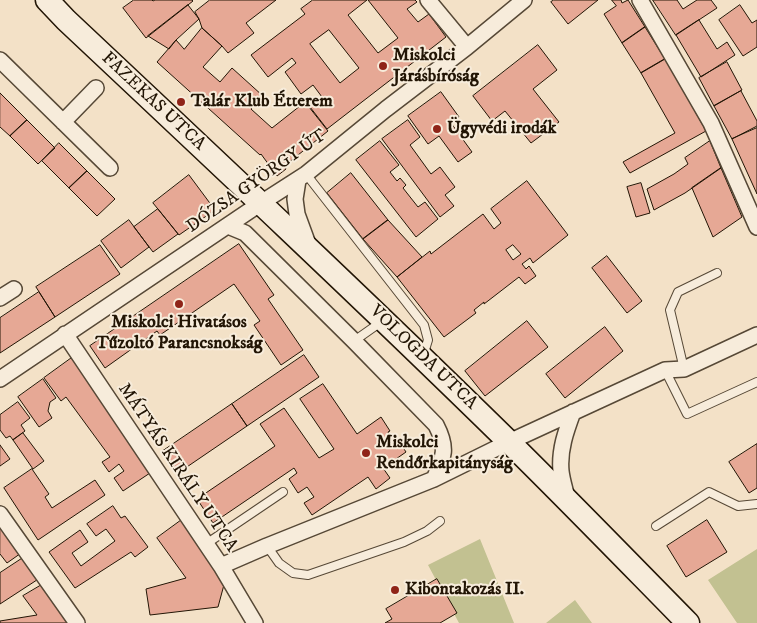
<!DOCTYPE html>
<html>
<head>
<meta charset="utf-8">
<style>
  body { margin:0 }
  canvas { display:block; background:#f3e1c7 }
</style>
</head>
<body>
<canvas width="757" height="623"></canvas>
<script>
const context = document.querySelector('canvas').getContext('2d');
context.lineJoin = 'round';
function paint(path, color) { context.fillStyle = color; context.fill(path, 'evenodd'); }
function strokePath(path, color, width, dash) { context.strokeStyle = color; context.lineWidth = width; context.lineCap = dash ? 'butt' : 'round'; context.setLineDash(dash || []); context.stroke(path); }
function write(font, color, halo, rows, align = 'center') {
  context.font = font + ' "IM FELL DW Pica",serif'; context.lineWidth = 4; context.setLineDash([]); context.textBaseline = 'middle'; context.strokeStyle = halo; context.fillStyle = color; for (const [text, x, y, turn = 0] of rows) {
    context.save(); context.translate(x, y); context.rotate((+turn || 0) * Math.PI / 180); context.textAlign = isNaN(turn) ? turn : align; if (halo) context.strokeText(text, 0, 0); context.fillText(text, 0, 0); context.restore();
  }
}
const green = new Path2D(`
  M480,539L514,623H459L428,565Z
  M757,549V623H737L708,580Z
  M575,600L592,623H546Z`);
const building = new Path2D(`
  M134,0H152L153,1L155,0H192L193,1L146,38L123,8Z
  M210,0H276L246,23L254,33L228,53L222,46L202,28L199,19L195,12Z
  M313,0H367L348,15L378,53L398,38L368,0H415L417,2L407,9L418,22L429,14L446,37L327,129L310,107L322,97L313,85L301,94L285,72L296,63L292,58L268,77L251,55L305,14L301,9ZM329,30L359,68L340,83L310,44Z
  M554,0H598L568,24L551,2Z
  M612,0H621L622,3L628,0L645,27L622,43L604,14L616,6Z
  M653,0H677L683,9L697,0H711L717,8L676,35Z
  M188,5L199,19L176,40L169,49L148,36Z
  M740,5L752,23L757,20V47L743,56L719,20Z
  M699,20L717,49L727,42L735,55L701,77L676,35Z
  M645,27L665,59L641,73L622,43Z
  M202,28L222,46L203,67L220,82L232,68L263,96L251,109L272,128L305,102L328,131L288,163L284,166L286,169L277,176L261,154L260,155L157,62L176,40L184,49Z
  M538,45L557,70L533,89L559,122L531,143L505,111L492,121L473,96Z
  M665,59L677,79L706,131L630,173L623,162L675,133L641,73Z
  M727,62L742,90L714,106L699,78Z
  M741,91L757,121V126L732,139L714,106Z
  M441,92L459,117L451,123L472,152L458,162L439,136L428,144L408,116Z
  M0,93L27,120L10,136L0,127Z
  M27,120L55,148L38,164L10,136Z
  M408,120L420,137L410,145L431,174L440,167L455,187L445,195L454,206L440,217L382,139Z
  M757,128V194L732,139Z
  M380,141L399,165L390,172L397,181L400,178L406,185L403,188L418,207L425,202L438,219L416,237L356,160Z
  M710,141L721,168L685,193L654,210L647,189L674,174L688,164L685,158Z
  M59,143L87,171L69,188L42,161Z
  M721,168L742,217L713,237L692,188Z
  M87,171L115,199L97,216L69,188Z
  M351,173L388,220L363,239L327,193Z
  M189,175L215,210L179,235L153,203Z
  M527,181L568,235L533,263L530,258L522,264L526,269L529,266L536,276L525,284L519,277L484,304V302L474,310L476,313L444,337L397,277L430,251L431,254L483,214L494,229L501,223L491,209ZM513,245L521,254L513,260L506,250Z
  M641,183L650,213L636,217L627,187Z
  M158,209L178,234L153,252L134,227Z
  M129,220L149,247L121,268L101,241Z
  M388,220L422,257L397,277L363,239Z
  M239,244L274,295L268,299L303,350L281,365L254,325L260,321L234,284L160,335L157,331L105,368L90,346Z
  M100,245L120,274L55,317L36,287Z
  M607,256L642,301L627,313L592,268Z
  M39,292L55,317L0,353V318Z
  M527,321L548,347L485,396L465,371Z
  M605,327L623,351L565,398L546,374Z
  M304,355L319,377L247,426L232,404Z
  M73,357L153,471L123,491L114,478L124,471L119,464L109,472L102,462L110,457L66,397L61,401L44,378Z
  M43,379L56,398L50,402L48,411L52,418L39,427L18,397Z
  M323,384L357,434L381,417L390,431L388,432L394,442L398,440L406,452L383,468L390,478L376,489L368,477L312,515L304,503L314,497L307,487L298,493L289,479L297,473L294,468L213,523L197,499L275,446L260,424L284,408L319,458L334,449L300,399Z
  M18,402L30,418L21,425L25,431L13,440L10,436L6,438L0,430V415Z
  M232,404L247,426L178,473L163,451Z
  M23,433L44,461L33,469L13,440Z
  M757,444V488L749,493L729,462Z
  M0,445L10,459L0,466Z
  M32,469L49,494L45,497L52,508L95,480L105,495L38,540L4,488Z
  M113,506L121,518L125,516L148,547L135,557L131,552L75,588L49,552L80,530L88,542L72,553L81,566L115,541L106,529L96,536L87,524Z
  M0,518L24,551L7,563L0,554Z
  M183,519L225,581L218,607L150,615L146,589L186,578L157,538Z
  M707,520L727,552L686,577L667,546Z
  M29,554L43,576L0,604V573Z
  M437,579L457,613L440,623H385L392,619L386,609Z
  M45,583L73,623H0V621L37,615L23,596Z`);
const lane = new Path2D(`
  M306,174L424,325L428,340L423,356
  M354,341L381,322
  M684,369L670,310L678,292L717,273
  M665,370L687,414L757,382
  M656,526L709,492L738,506L757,504
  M206,544L283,492
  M267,546L279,563L293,573L308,575L404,542L427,531L440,521`);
const street = new Path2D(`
  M428,0L467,47
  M640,0L711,123L757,227
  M0,60L110,168
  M63,122L96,88
  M298,180L295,199L297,214L308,244
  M228,226L245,233L354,341L436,425C448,448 444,457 434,479
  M0,298L14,289
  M65,334L221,566L255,623
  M0,379L261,203L306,174L386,109L467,47L524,0
  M567,498C565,489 562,480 561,471C559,450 566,431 573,412
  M0,514L77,623
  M221,566L267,546L434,479L509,442L665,370L684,369L757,335`);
const secondary = new Path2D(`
  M47,0L66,20C214,159 362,298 507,440C568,500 628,562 688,623`);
const markers = [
  [383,66,5,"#8f2418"],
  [181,102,5,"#8f2418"],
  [437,129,5,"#8f2418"],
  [179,304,5,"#8f2418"],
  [366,453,5,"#8f2418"],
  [395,590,5,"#8f2418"]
];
const poiNames = [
  ["Miskolci",393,56],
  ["Járásbíróság",393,77],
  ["Talár Klub Étterem",191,102],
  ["Ügyvédi irodák",447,129],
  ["Miskolci Hivatásos",179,323,"center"],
  ["Tűzoltó Parancsnokság",179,344,"center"],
  ["Miskolci",376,443],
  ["Rendőrkapitányság",376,464],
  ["Kibontakozás II.",405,590]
];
const streetNames = [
  ["FAZEKAS UTCA",153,102,43],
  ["DÓZSA GYÖRGY ÚT",257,182,-35],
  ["VOLOGDA UTCA",423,358,44],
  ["MÁTYÁS KIRÁLY UTCA",177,468,56]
];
paint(green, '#c2c191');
paint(building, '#e6a895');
strokePath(building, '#221505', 1);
strokePath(lane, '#564836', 10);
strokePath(street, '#564836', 18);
strokePath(secondary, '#221505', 25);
strokePath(lane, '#f7ecdb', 8);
strokePath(street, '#f7ecdb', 15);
strokePath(secondary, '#f7ecdb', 22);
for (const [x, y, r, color] of markers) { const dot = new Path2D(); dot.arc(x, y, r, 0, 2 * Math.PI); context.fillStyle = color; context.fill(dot); strokePath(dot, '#f7ecdb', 2); }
write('bold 18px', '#221505', '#f7ecdb', poiNames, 'left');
write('18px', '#221505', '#f7ecdb', streetNames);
</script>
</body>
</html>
